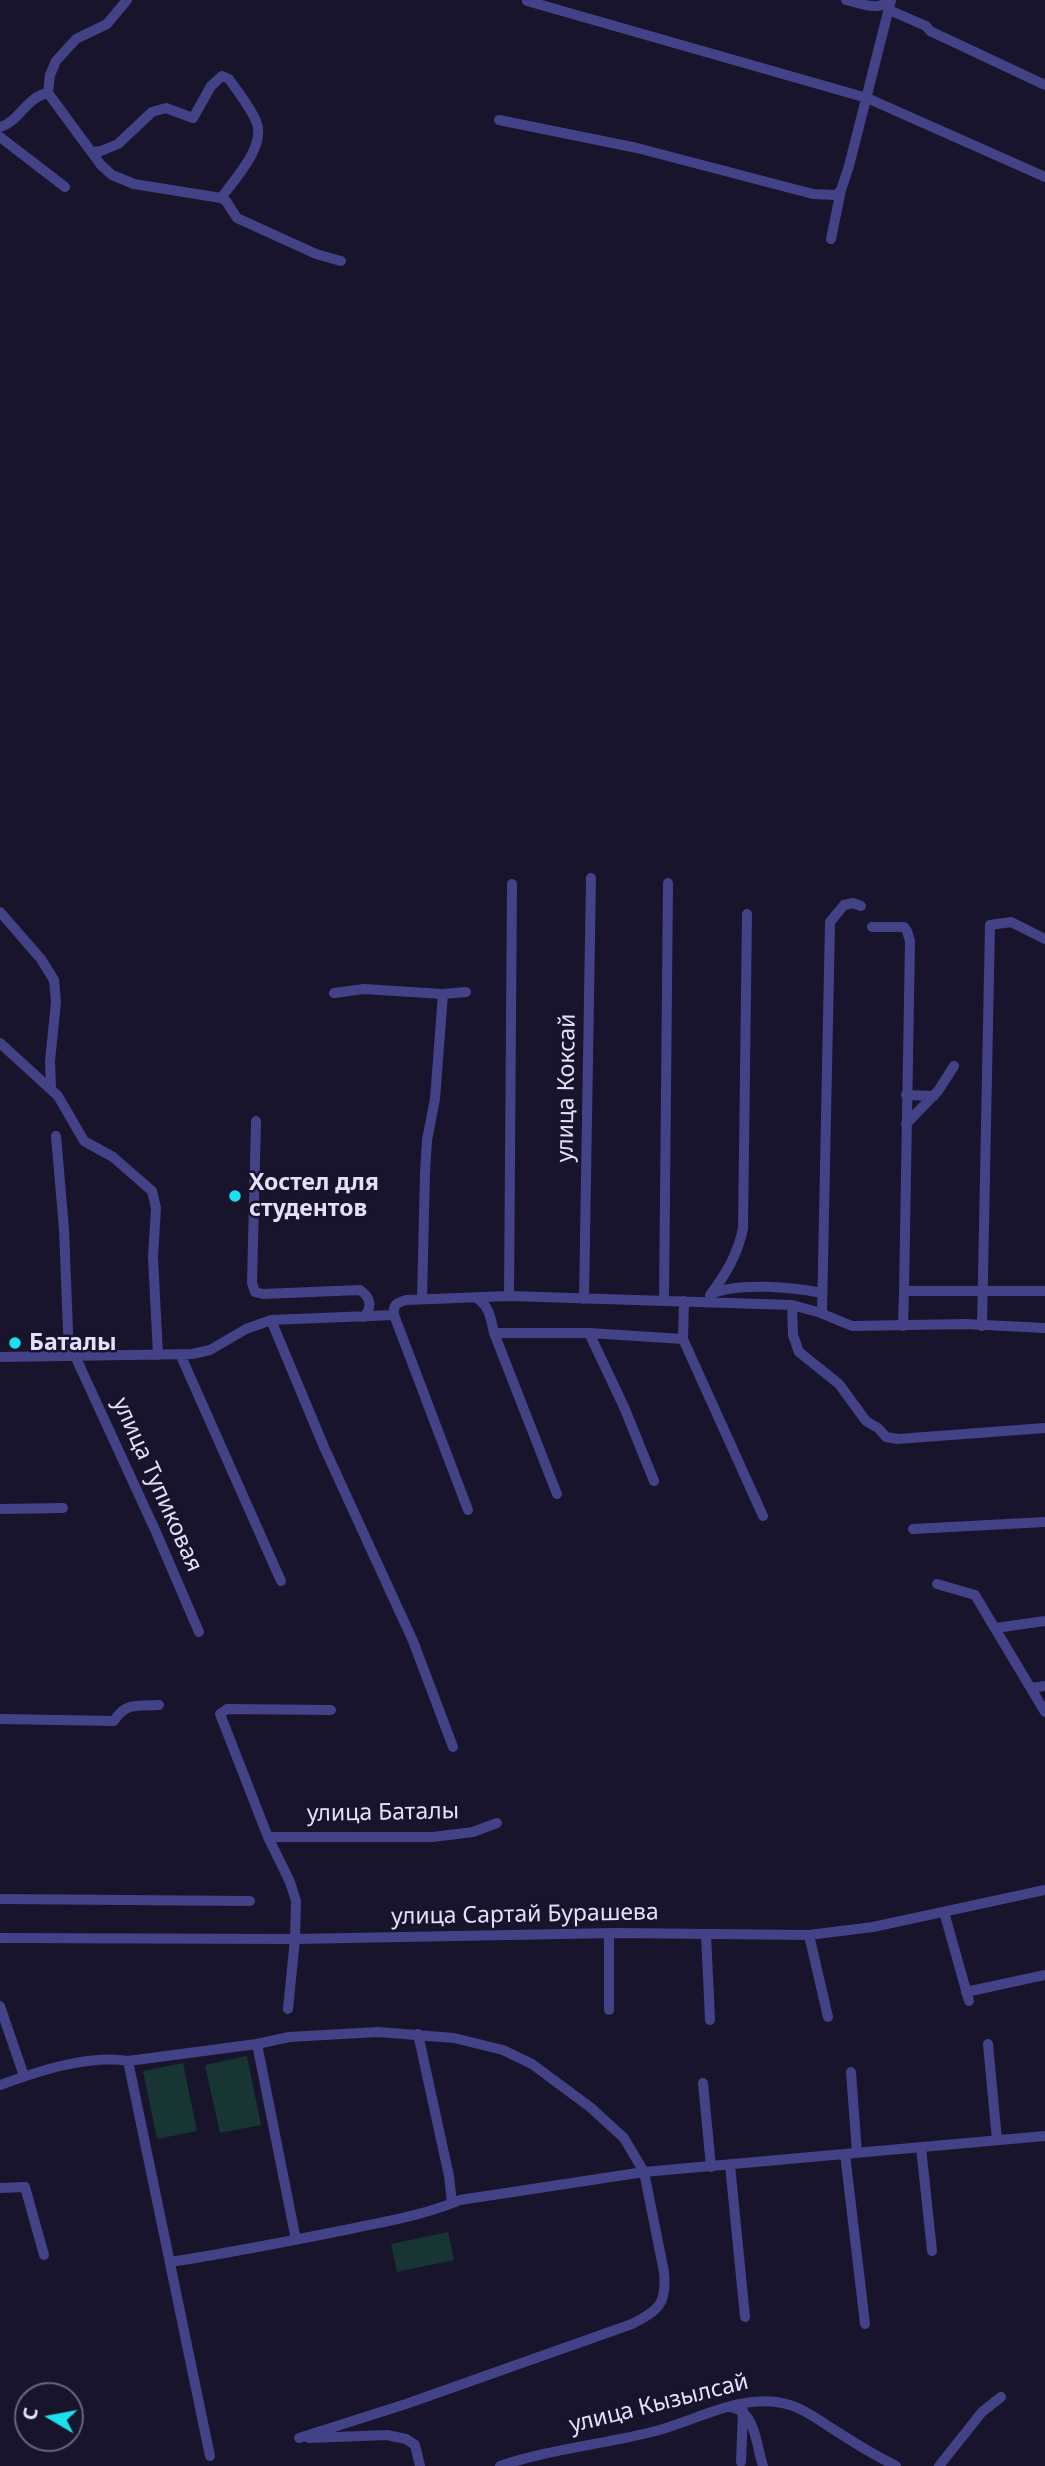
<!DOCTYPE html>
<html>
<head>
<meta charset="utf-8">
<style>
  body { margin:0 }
  #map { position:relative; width:1045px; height:2466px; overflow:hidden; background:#17142b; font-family:"Noto Sans",sans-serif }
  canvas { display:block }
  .north { position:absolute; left:14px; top:2382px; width:70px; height:70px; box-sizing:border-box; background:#17142b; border:2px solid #68667f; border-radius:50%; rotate:280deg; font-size:19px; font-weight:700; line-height:28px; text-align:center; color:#e2e0fd }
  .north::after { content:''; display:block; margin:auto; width:24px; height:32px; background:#1ae0ef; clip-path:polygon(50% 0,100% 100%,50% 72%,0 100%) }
</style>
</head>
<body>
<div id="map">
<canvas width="1045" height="2466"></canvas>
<div class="north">С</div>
</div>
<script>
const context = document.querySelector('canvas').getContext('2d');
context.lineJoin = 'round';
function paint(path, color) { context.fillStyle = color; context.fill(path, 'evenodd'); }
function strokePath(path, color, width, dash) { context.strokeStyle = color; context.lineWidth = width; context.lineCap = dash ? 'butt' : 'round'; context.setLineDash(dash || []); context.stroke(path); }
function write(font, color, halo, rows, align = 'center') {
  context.font = font + ' "Noto Sans",sans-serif'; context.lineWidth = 5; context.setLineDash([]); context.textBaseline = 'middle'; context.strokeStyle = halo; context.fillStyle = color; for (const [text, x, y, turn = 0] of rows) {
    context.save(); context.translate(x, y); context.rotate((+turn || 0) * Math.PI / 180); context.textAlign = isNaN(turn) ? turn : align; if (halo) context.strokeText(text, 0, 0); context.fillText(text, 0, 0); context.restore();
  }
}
const green = new Path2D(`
  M247,2056L261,2125L220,2133L205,2065Z
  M183,2063L197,2131L157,2139L143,2071Z
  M448,2232L454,2260L397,2272L391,2244Z`);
const minor = new Path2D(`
  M846,0C863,4 876,11 891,1
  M527,1L867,98L1045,177
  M889,10L926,26L930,31L1045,85
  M48,93L50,75L56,61L76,39L107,24L127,0
  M499,120L637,148L813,194L836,195L841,190L849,166L891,0
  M0,127C20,121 26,97 48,93L101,165L112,175L134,184L221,198L226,201L237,218L316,254L341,261
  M0,137L65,187
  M92,152L101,151L118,144L152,112L166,108L193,118L211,86L222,76L229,79C238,92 250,107 256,121C267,145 235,179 221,198
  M831,239L841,190
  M0,912L41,959L54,980L56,1002L50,1061L51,1089
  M872,927H904L907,931L910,941L904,1291
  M334,993L364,989L443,994
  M0,1043L58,1096L84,1141L113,1157L152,1191L156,1208L153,1257L158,1355
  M906,1095L934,1096
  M256,1121L252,1283L255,1292L263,1294L360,1290C370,1297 373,1306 364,1317
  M906,1124L938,1091L954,1066
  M56,1136L64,1229L69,1356
  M711,1294C738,1282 793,1287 822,1293
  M710,1295C726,1274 738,1254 743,1228L747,914
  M509,1296L512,884
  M422,1299L425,1173L427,1140L435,1099L443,994L466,992
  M478,1299C490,1307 491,1320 494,1333L557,1494
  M584,1299L591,878
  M664,1300L668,883
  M684,1301L683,1339L763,1516
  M792,1305L793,1335L799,1352L839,1384L866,1421L878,1428L886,1437L898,1439L1045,1428
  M822,1313L830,922L844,905L853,903L861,906
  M271,1320L324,1447L413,1641L453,1747
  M903,1326L904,1291H1045
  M982,1326L990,925L1011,922L1045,939
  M494,1333H589L683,1339
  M589,1333L624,1407L654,1481
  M180,1354L281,1581
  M75,1356L156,1532L199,1632
  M0,1357L192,1354L210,1350L246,1329L271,1320L394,1315
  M0,1509L63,1508
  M468,1510L394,1315C393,1305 396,1303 406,1300L509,1296L792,1305L818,1312L852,1326L965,1324L1045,1328
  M913,1529L1045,1522
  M937,1584L975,1595L1045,1712
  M996,1628L1045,1621
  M1031,1688L1045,1686
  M0,1719L114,1721C125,1702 139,1706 159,1705
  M268,1837H433L473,1832L497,1823
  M0,1899L250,1901
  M944,1912L969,2001
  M609,1934V2010
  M706,1934L710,2020
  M809,1935L828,2017
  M0,1938L295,1939L616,1933L809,1935L873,1927L1045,1890
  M966,1992L1045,1975
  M0,2006L24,2076
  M288,2009L295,1939L296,1901L290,1882L268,1837L220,1714L227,1709L331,1710
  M418,2034L449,2176L452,2203
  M257,2044L296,2240
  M988,2044L997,2140
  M128,2061L210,2456
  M851,2072L857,2153
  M703,2083L711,2167
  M0,2085C36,2072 89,2054 128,2061L257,2044L289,2037L378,2032L454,2038L503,2050L532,2064L590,2107L624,2138L644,2172L664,2272C667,2304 659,2310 632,2324L406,2404L299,2438
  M921,2147L932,2251
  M845,2154L865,2324
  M730,2165L745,2317
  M0,2188L25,2187L44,2255
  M170,2262C230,2253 290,2241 350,2229C387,2221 425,2215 460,2200L644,2172L1045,2136
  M729,2407C756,2409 756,2446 763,2466
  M309,2438L387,2435L406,2439L415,2445L420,2466
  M741,2462L743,2410
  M500,2466C551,2449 605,2444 656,2431C700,2419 745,2391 790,2405C807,2410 821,2422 836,2431C856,2444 876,2456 896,2466
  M939,2466L982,2412L1001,2397`);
const markers = [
  [235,1196,7,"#1ae0ef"],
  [15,1343,7,"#1ae0ef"]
];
const streetNames = [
  ["улица Коксай",567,1088,-89],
  ["улица Тупиковая",157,1485,66],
  ["улица Баталы",383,1813,-1],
  ["улица Сартай Бурашева",525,1915,-1],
  ["улица Кызылсай",659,2404,-14]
];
const poiNames = [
  ["Хостел для",249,1183],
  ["студентов",249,1209],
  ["Баталы",29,1343]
];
paint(green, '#173533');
strokePath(minor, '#434287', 10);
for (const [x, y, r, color] of markers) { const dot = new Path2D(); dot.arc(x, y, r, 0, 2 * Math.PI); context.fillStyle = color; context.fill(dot); strokePath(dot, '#17142b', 2.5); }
write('23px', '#e2e0fd', '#17142b', streetNames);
write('bold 23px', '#e2e0fd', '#17142b', poiNames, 'left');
</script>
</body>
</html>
